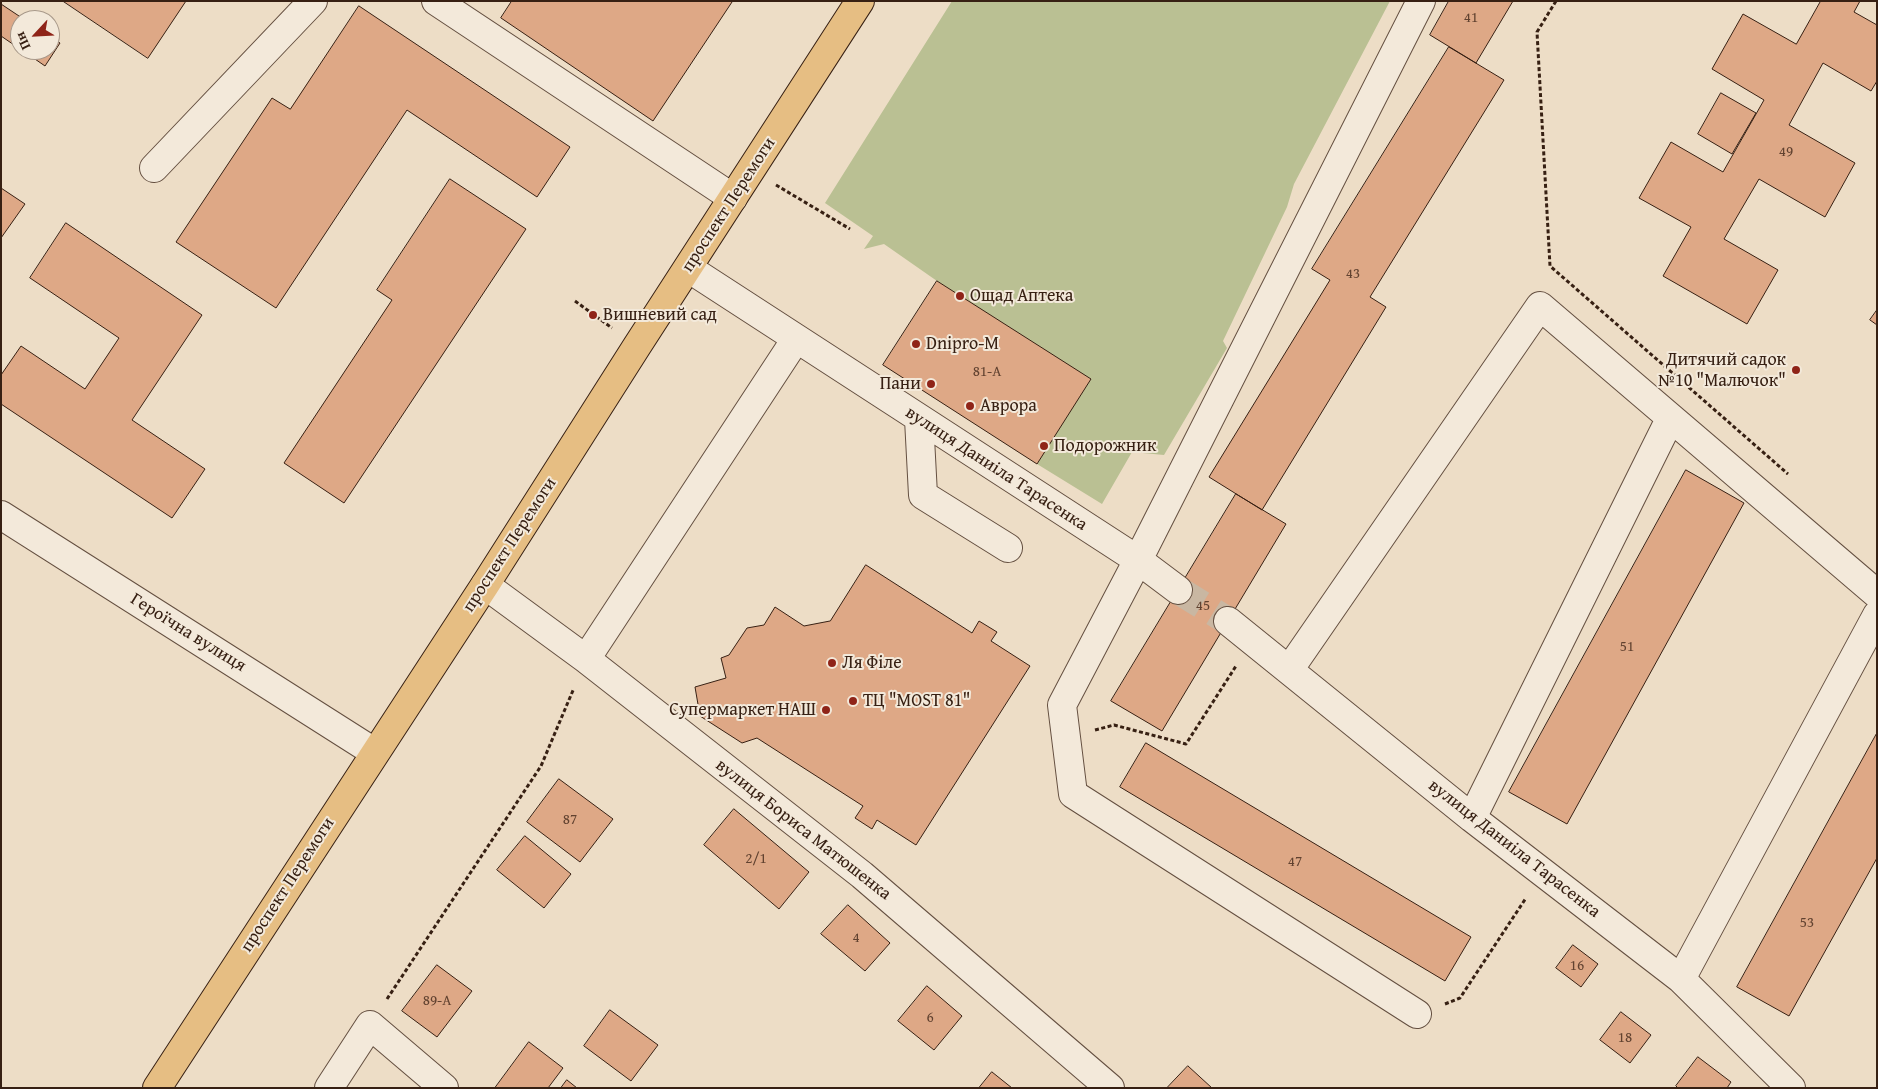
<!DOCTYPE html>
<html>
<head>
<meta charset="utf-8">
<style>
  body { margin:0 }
  #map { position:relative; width:1878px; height:1089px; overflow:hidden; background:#edddc6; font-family:"Gentium Book Plus",serif }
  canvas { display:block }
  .frame { position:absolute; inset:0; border:2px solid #372013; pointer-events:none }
  .north { position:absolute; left:10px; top:10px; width:50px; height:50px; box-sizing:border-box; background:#f3e9da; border:1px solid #a8998a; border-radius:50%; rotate:245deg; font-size:14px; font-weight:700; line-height:20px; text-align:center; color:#372013 }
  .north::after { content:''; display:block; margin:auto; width:18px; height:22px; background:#8f2418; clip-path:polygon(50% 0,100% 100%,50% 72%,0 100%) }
</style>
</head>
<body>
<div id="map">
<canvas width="1878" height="1089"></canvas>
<div class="frame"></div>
<div class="north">Пн</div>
</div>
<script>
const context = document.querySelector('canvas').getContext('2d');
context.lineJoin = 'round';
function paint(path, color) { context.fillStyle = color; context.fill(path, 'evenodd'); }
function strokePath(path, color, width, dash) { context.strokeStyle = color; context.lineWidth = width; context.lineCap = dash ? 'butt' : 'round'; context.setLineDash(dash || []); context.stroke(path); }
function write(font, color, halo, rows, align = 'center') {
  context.font = font + ' "Gentium Book Plus",serif'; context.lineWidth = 4; context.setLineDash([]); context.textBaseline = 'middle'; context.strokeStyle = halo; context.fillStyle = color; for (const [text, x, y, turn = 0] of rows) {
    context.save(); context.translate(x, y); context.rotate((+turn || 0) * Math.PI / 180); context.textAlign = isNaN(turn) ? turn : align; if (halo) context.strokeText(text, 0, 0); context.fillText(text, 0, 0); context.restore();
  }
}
const green = new Path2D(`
  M952,1H1390L1294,184L1287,207L1223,341L1227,348L1164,455L1132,452L1102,504L1037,464L1090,379L937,281L884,244L864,249L873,236L825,203Z`);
const building = new Path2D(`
  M63,1H186L148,58Z
  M512,1H731L732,2L653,121L501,18Z
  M1449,1H1513L1476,63L1430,35Z
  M1821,1H1860L1854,12L1877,25V81L1871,91L1823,63L1789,125L1855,163L1825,217L1759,179L1724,239L1778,270L1747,324L1663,276L1691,227L1639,198L1671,142L1723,172L1764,100L1712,69L1743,14L1796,44Z
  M1,4L25,20H20V49L1,36Z
  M359,6L570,147L537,197L407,110L276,308L176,242L272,98L290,109Z
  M50,37L60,43L45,66L22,50H50Z
  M1449,47L1504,80L1370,297L1386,307L1262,510L1209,477L1330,280L1312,269Z
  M1721,93L1756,113L1732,154L1698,134Z
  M450,179L526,229L344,503L284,463L392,300L377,290Z
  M1,188L25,204L1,238Z
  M66,223L202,315L132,420L205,469L172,518L1,404V375L21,346L85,389L119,338L30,278Z
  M937,281L1091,379L1037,464L883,365Z
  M1877,310V325L1870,320Z
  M1686,470L1744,503L1567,824L1509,792Z
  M1236,494L1286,524L1162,731L1111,701Z
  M866,565L972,633L979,621L997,632L991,641L1030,666L916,845L877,820L872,829L855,818L863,806L757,738L742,743L700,716L695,687L726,678L721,658L729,655L747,628L764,625L775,607L804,626L830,621Z
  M1877,733V858L1789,1016L1737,987Z
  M1146,743L1471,937L1445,981L1120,787Z
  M559,779L613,819L580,862L527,822Z
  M734,809L809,872L779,909L704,845Z
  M525,836L571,874L544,908L497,870Z
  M848,905L890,943L865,971L821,934Z
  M1573,945L1598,964L1581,987L1556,968Z
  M437,965L472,991L437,1037L402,1011Z
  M927,986L962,1016L934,1050L898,1021Z
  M610,1010L658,1045L631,1081L584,1046Z
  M1621,1012L1651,1035L1630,1063L1600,1040Z
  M529,1042L563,1068L548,1088H495Z
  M1698,1057L1731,1082L1727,1088H1678L1676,1086Z
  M1188,1066L1212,1088H1167Z
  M992,1072L1012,1088H979Z
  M567,1080L577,1088H561Z`);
const minorTunnel = new Path2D(`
  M1178,590L1228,621`);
const path = new Path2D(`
  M1556,1L1537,32L1550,266L1788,474
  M776,185L850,229
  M575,301L612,328
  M1095,730L1114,725L1186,744L1236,666
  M387,999L541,766L574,688
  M1445,1004L1460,998L1526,898`);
const minor = new Path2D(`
  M436,1L733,198
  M154,168L313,1
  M688,268L1138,560L1178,590
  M919,419L923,495L1008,548
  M1,515L374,752
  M485,585L586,659L862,875L1110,1088
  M1228,621L1472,818L1681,979L1791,1088
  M586,659L796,339
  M1289,670L1540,306L1877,594
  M1472,818L1670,419
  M1681,979L1877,615
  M1417,1014L1073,794L1062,705L1138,560L1421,1
  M329,1088L370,1025L444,1088`);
const major = new Path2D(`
  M157,1088L485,585L637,346L860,1`);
const markers = [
  [960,296,5,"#8f2418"],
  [593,315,5,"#8f2418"],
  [916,344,5,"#8f2418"],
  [1796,370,5,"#8f2418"],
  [931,384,5,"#8f2418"],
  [970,406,5,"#8f2418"],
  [1044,446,5,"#8f2418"],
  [832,663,5,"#8f2418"],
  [853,701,5,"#8f2418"],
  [826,710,5,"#8f2418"]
];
const numberNames = [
  ["41",1471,18],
  ["49",1786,152],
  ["43",1353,274],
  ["81-А",987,372],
  ["45",1203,606],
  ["51",1627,647],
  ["87",570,820],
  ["2/1",756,859],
  ["47",1295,862],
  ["53",1807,923],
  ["4",856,938],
  ["16",1577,966],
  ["89-А",437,1001],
  ["6",930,1018],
  ["18",1625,1038]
];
const streetNames = [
  ["проспект Перемоги",729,205,-57],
  ["вулиця Даниіла Тарасенка",996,469,33],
  ["проспект Перемоги",510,545,-57],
  ["Героїчна вулиця",188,633,32],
  ["вулиця Бориса Матюшенка",803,830,38],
  ["вулиця Даниіла Тарасенка",1514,849,38],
  ["проспект Перемоги",288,885,-57]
];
const poiNames = [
  ["Ощад Аптека",970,296],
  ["Вишневий сад",603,315],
  ["Dnipro-M",926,344],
  ["Дитячий садок",1786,360,"right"],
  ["№10 \"Малючок\"",1786,381,"right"],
  ["Пани",921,384,"right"],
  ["Аврора",980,406],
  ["Подорожник",1054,446],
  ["Ля Філе",842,663],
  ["ТЦ \"MOST 81\"",863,701],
  ["Супермаркет НАШ",816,710,"right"]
];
paint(green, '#bac093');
paint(building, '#dea886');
strokePath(building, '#372013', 1);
strokePath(minorTunnel, '#c9b7a2', 28, [28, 14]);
strokePath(minor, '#644f40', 30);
strokePath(major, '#372013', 30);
strokePath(path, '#372013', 3, [4, 2.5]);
strokePath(minor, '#f3e9da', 28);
strokePath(major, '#e6be83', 28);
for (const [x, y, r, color] of markers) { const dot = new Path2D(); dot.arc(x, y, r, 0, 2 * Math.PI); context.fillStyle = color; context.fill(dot); strokePath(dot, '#f3e9da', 2); }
write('15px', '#614230', null, numberNames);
write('18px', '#372013', '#f3e9da', streetNames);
write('18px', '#372013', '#f3e9da', poiNames, 'left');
</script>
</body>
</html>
